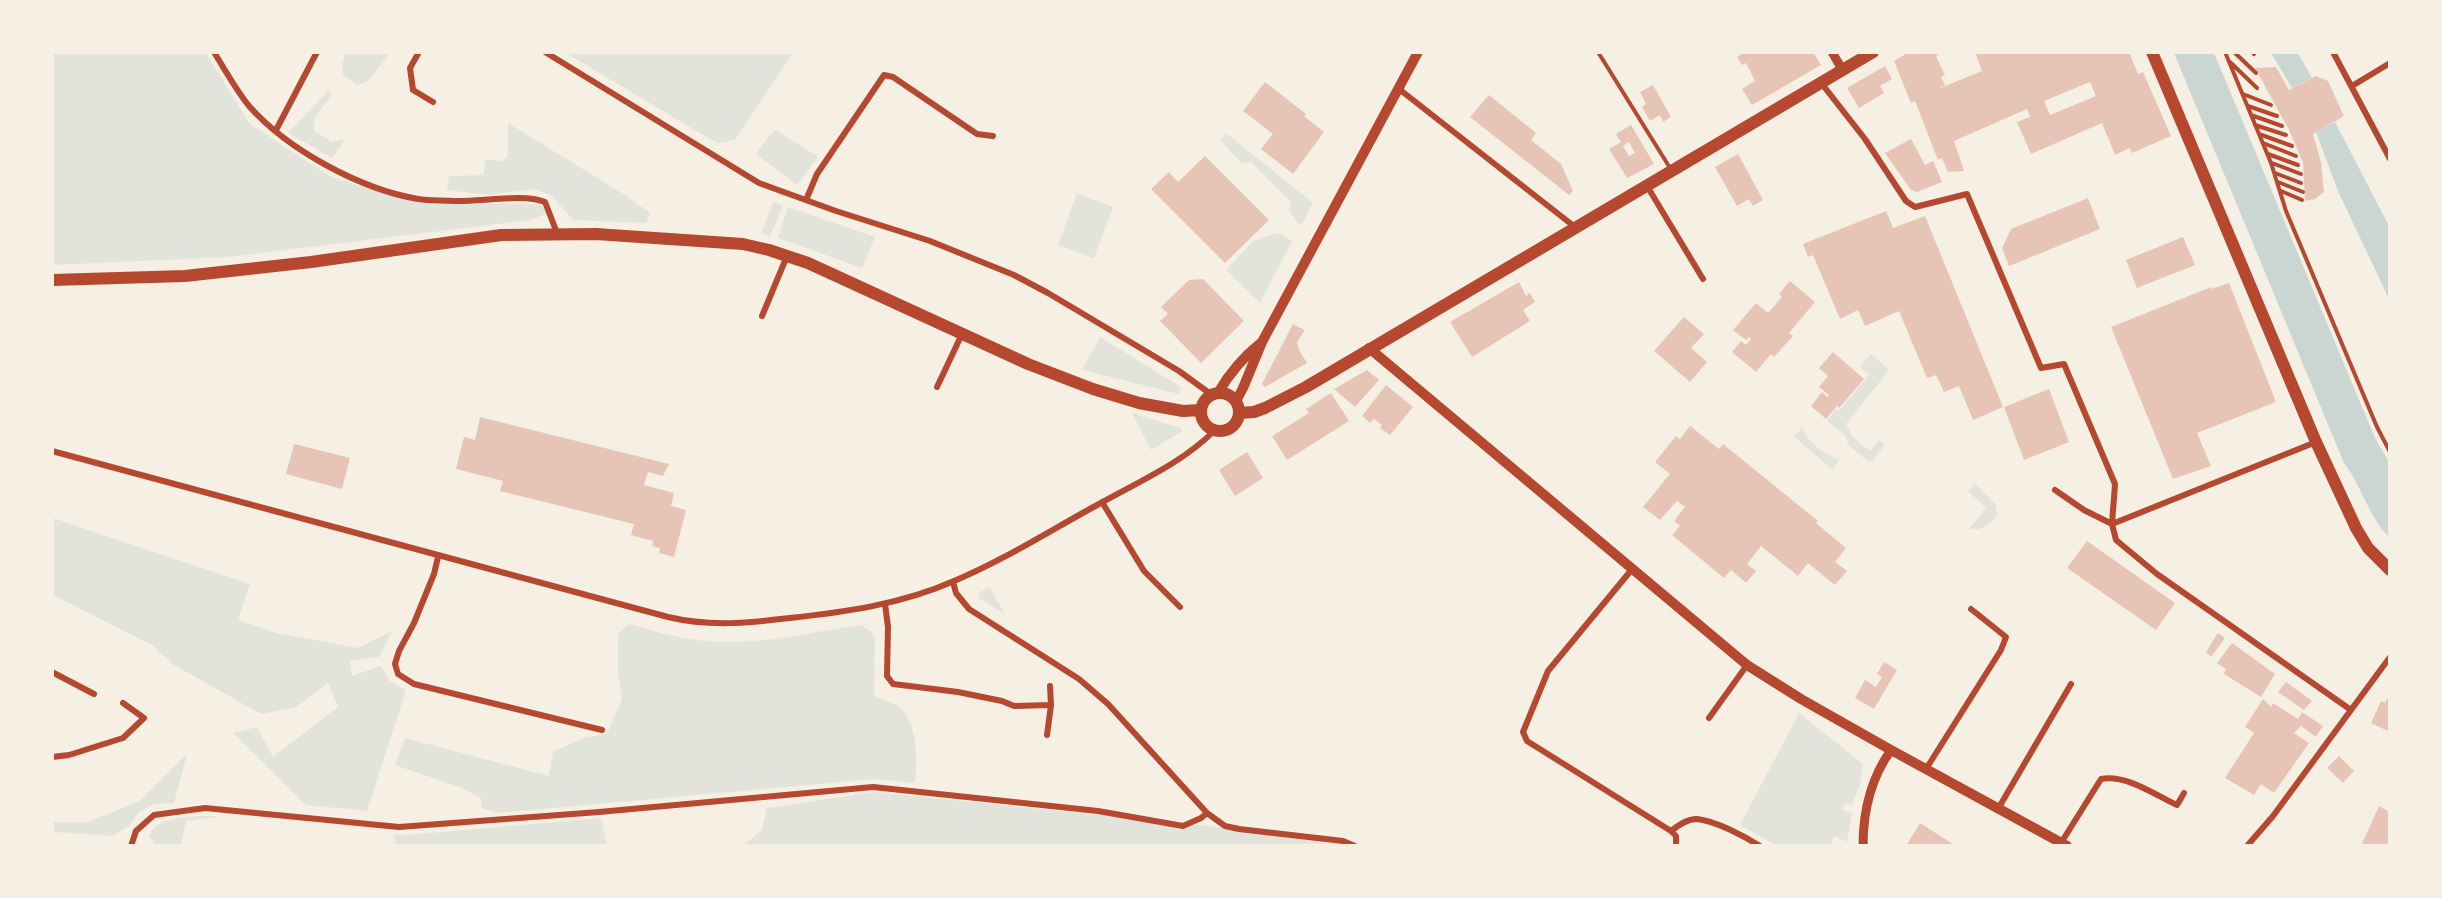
<!DOCTYPE html>
<html>
<head>
<meta charset="utf-8">
<style>
  body { margin:0 }
  #map { position:relative; width:2442px; height:898px; overflow:hidden; background:#f6efe4; font-family:"Sofia Sans Condensed",sans-serif }
  canvas { display:block }
  .frame { position:absolute; inset:0; border:54px solid #f6efe4; pointer-events:none }
</style>
</head>
<body>
<div id="map">
<canvas width="2442" height="898"></canvas>
<div class="frame"></div>
</div>
<script>
const context = document.querySelector('canvas').getContext('2d');
context.lineJoin = 'round';
function paint(path, color) { context.fillStyle = color; context.fill(path, 'evenodd'); }
function strokePath(path, color, width, dash) { context.strokeStyle = color; context.lineWidth = width; context.lineCap = dash ? 'butt' : 'round'; context.setLineDash(dash || []); context.stroke(path); }
const green = new Path2D(`
  M52,53H206L250,124L331,177L398,198L458,203L536,204L542,206L546,211L543,215L531,220L228,257L53,265Z
  M345,53V52L390,53L368,81L357,85L343,75L342,64Z
  M566,53H793L735,140L718,143L708,138Z
  M328,91L332,94L315,118L314,131L332,142L342,139L344,141L332,158L288,133Z
  M508,123L625,195L650,213L646,223L573,220L551,195L535,189L488,195L447,190L449,176L484,175L485,159L502,161L508,156Z
  M776,130L818,157L797,185L756,154L768,137Z
  M1226,133L1313,203L1301,226L1289,211L1291,202L1251,162L1242,164L1221,141Z
  M1077,193L1113,207L1094,258L1058,245Z
  M773,202L783,206L770,236L761,233Z
  M788,207L875,237L862,268L778,238Z
  M1274,234H1282L1292,241L1260,303L1226,270L1253,241Z
  M1100,337L1181,387L1179,394L1082,370Z
  M1871,354L1889,370L1846,424C1851,435 1859,445 1871,450L1879,440L1885,445L1870,463L1848,445L1846,436L1827,421L1836,409L1839,411L1869,375L1860,367Z
  M1132,413L1181,428V432L1151,450Z
  M1802,427C1807,441 1826,457 1840,459L1832,469L1794,437Z
  M1975,484L1996,504L1997,516C1990,525 1981,531 1969,529L1986,508L1968,491Z
  M53,518L250,584L238,620L277,633L358,648L392,631L379,657L350,661L352,676L381,666L390,681L406,690L367,811L306,805L233,733L257,727L273,757L338,707L328,683L296,707L261,714L174,665L152,645L53,595Z
  M989,587L1005,614L979,598V593Z
  M629,624C651,630 673,637 696,640C750,647 806,633 860,625L871,631L875,637L874,695C882,701 891,701 899,707C919,723 917,761 915,783L874,779L498,813L481,808V798L462,788L395,765L405,738L549,776L553,752L583,738L607,734L622,699L618,672V638L619,633Z
  M1799,713L1863,764L1860,785L1852,805L1845,803L1842,810L1852,813L1847,842L1834,836L1831,843L1838,845H1776L1740,825Z
  M187,754L174,803L155,804L139,812L129,826L113,836L53,832V822H88L140,801Z
  M874,792L1238,829L1335,845L742,846L762,830L767,808Z
  M223,816L186,821L181,845H156L149,836C157,812 202,817 223,816Z
  M601,818L607,845H396L394,834L406,835Z`);
const water = new Path2D(`
  M2174,53H2214L2375,438L2389,462V537C2369,517 2361,485 2344,463Z
  M2271,53H2298L2312,78L2292,88Z
  M2335,122L2389,226V299L2338,191L2316,132Z`);
const building = new Path2D(`
  M1745,52H1813L1821,65L1752,105L1742,89L1755,81L1746,63L1742,65L1737,57Z
  M1909,52H1938L1939,54L1936,56L1945,75L1941,77L1945,85L1938,89L1982,71L1975,52H2129L2138,74L2143,72L2171,136L2132,153L2130,148L2115,155L2102,123L2031,154L2017,122L2030,117L2027,109L1954,141L1964,171L1948,172L1942,158L1938,160L1915,101L1911,103L1894,61ZM2090,82L2096,96L2050,115L2044,101Z
  M1885,66L1892,79L1880,86L1884,93L1859,108L1847,88Z
  M2276,67L2289,90L2316,76L2328,81L2344,116L2313,134L2321,162L2324,192L2315,199L2305,201L2303,162L2288,128L2255,68Z
  M1265,82L1306,114L1304,116L1324,132L1293,174L1261,149L1273,134L1243,111Z
  M1653,85L1671,117L1663,122L1660,115L1650,121L1642,107L1646,104L1640,92Z
  M1489,95L1536,133L1531,140L1561,164L1573,191L1569,195L1470,117Z
  M1631,125L1654,164L1627,178L1609,149L1621,142L1616,134ZM1629,142L1635,153L1629,156L1623,146Z
  M1911,139L1925,165L1933,161L1942,182L1917,192L1911,190L1885,153Z
  M1738,154L1763,200L1753,206L1749,199L1737,206L1715,167Z
  M1205,156L1269,220L1225,263L1151,189L1169,172L1178,182Z
  M2088,198L2100,229L2009,266L2002,248L2011,229Z
  M1886,211L1893,228L1925,216L2003,407L1973,420L1959,386L1944,392L1936,375L1927,378L1899,311L1865,326L1858,310L1840,319L1813,255L1808,257L1803,244Z
  M2183,237L2195,265L2137,288L2126,260Z
  M1203,279L1244,321L1201,363L1160,321L1168,314L1161,307L1189,280Z
  M1790,281L1815,302L1789,333L1793,336L1774,357L1771,354L1756,372L1732,352L1741,341L1746,345L1751,339L1749,337L1746,340L1733,330L1756,303L1768,313L1782,297L1779,294Z
  M1519,282L1526,296L1530,293L1535,302L1523,310L1530,321L1472,357L1450,322Z
  M2229,283L2276,402L2197,433L2211,466L2173,479L2111,327L2211,287L2212,289Z
  M1684,317L1704,334L1691,348L1707,362L1690,382L1654,351Z
  M1293,324L1305,330L1297,342L1299,350L1307,363L1265,387L1262,384Z
  M1833,352L1864,379L1839,408L1837,406L1826,419L1811,406L1822,392L1827,397L1829,395L1819,387L1828,376L1819,368Z
  M1367,370L1379,380L1355,407L1334,389Z
  M1386,385L1413,407L1390,435L1380,428L1382,425L1374,419L1370,423L1362,416Z
  M2049,389L2069,442L2024,460L2004,407Z
  M1331,393L1349,421L1287,460L1272,436L1309,413L1306,409Z
  M480,417L669,464L663,476L648,472L644,485L674,493L671,506L686,510L674,557L659,553L660,548L652,546L653,541L631,535L634,524L500,491L503,481L456,469L464,437L475,440Z
  M1690,426L1719,449L1723,444L1818,521L1816,523L1846,548L1835,562L1847,571L1835,585L1808,563L1798,576L1761,546L1747,564L1756,571L1746,583L1731,570L1724,578L1672,535L1680,526L1674,521L1685,507L1677,501L1660,520L1643,507L1670,474L1655,462L1676,436L1680,439Z
  M294,444L350,458L342,489L286,474Z
  M1247,452L1263,478L1235,496L1219,470Z
  M2087,541L2175,603L2156,630L2067,568Z
  M2218,633L2225,638L2211,657L2206,652Z
  M2232,643L2275,674L2261,697L2224,674L2226,669L2217,663Z
  M1884,662L1897,670L1874,709L1855,698L1865,680L1876,687L1882,677L1877,674Z
  M2286,682L2312,701L2304,710L2278,692Z
  M2390,694V732L2371,723L2381,701L2385,703Z
  M2263,699L2271,707L2273,703L2298,719L2302,712L2323,726L2316,737L2301,726L2294,733L2309,743L2274,793L2261,784L2254,795L2225,778L2254,733L2245,727Z
  M2339,756L2354,771L2343,783L2327,768Z
  M2379,806L2390,812V846H2361Z
  M1920,823L1956,846H1906Z`);
const service = new Path2D(`
  M1598,52L1670,168
  M2225,52L2271,163L2286,211L2377,427L2390,452
  M2234,52L2256,73
  M2252,52L2254,54
  M2230,62L2257,88
  M2243,94L2271,105
  M2248,106L2277,116
  M2251,115L2282,126
  M2255,125L2286,135
  M2259,134L2292,146
  M2263,143L2296,156
  M2268,154L2298,165
  M2272,163L2301,174
  M2275,173L2301,183
  M2278,182L2303,192
  M2281,191L2302,200`);
const minor = new Path2D(`
  M214,52C225,70 236,90 249,106C288,150 360,189 418,199C430,201 443,200 455,201C479,202 524,193 545,202L557,233
  M419,52L410,68L413,90L433,102
  M545,52L759,183L836,211L930,241L1014,275L1048,293L1179,371L1212,395
  M2333,52L2390,159
  M1822,84L1865,139L1906,201L1915,207L1967,194L2041,368L2064,364L2115,484L2112,524L2084,510L2055,490
  M2352,86L2390,63
  M1399,89L1575,227
  M276,130L317,52
  M1647,186L1703,279
  M806,200L817,174L884,75L893,77L977,134L993,136
  M762,316L787,256
  M937,387L962,334
  M2316,442L2112,524L2116,540L2157,574L2351,710
  M52,451L668,617C710,627 748,623 790,618C846,612 902,604 954,581C1004,560 1051,530 1099,504C1138,482 1182,463 1214,431
  M1102,502L1144,571L1180,607
  M438,557L434,574L414,623L399,651L395,664L398,674L414,684L602,730
  M1633,568L1548,671L1523,732L1527,741L1671,831
  M953,582L956,593L969,609L1079,679L1108,704L1207,813L1225,826L1239,829L1343,841L1355,846
  M885,604L888,627L887,676L893,684L958,692L1002,701L1014,706L1051,705
  M52,672L94,694
  M1709,718L1747,665
  M1047,735L1051,705L1050,686
  M52,757L69,755L123,738L144,718L123,703
  M1926,769L2001,650L2006,637L1971,609
  M1998,809L2071,684
  M2061,843L2101,779C2126,774 2155,795 2177,805L2184,793
  M131,846L136,831L154,815L205,808L399,827L599,812L873,787L1098,811L1183,826L1201,818L1207,813
  M1676,846V836L1671,831C1679,825 1687,819 1697,819C1716,821 1744,836 1760,846
  M2247,846L2273,816L2390,657`);
const tertiary = new Path2D(`
  M1832,52L1843,71
  M1863,846C1863,812 1871,778 1891,750`);
const secondary = new Path2D(`
  M1369,348L1747,665L1801,699L1891,750L2067,846
  M1218,393C1230,372 1243,357 1262,342
  M1236,401L1243,388L1262,342L1418,52`);
const primary = new Path2D(`
  M2152,52L2316,442L2356,528L2368,548L2390,570
  M52,280L185,276L311,262L501,235L596,234L743,244L769,250L808,263L1028,364L1093,389L1139,403L1183,411L1201,410
  M1201 412a19 19 0 1 1 38 0a19 19 0 1 1-38 0Z
  M1240,413L1254,412L1265,408L1306,387L1873,52`);
paint(green, '#e2e4dc');
paint(water, '#c9d6d2');
paint(building, '#e6c5b7');
strokePath(service, '#b5482f', 4);
strokePath(minor, '#b5482f', 6);
strokePath(tertiary, '#b5482f', 9);
strokePath(secondary, '#b5482f', 10);
strokePath(primary, '#b5482f', 12);
</script>
</body>
</html>
